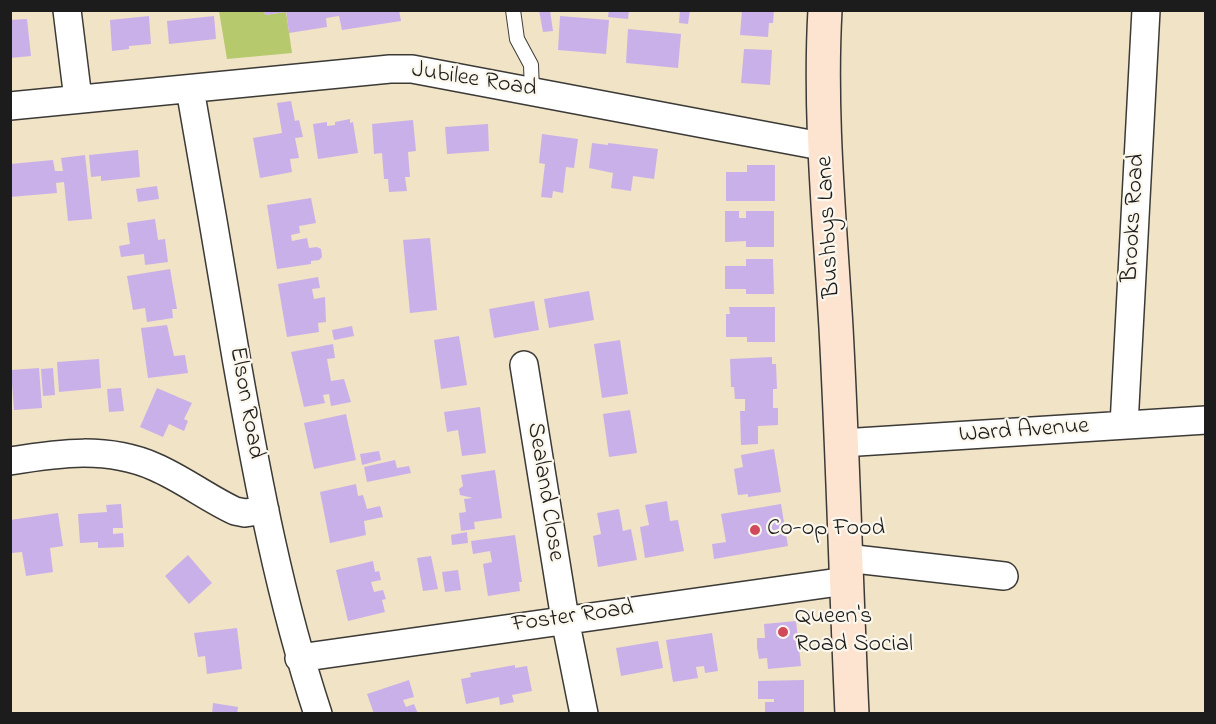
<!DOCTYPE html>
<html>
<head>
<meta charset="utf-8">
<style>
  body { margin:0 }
  #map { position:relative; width:1216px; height:724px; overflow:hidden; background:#f0e3c6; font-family:"Indie Flower",sans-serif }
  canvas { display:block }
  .frame { position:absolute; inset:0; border:12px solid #1c1c1c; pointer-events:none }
</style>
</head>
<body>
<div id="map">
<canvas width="1216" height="724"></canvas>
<div class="frame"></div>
</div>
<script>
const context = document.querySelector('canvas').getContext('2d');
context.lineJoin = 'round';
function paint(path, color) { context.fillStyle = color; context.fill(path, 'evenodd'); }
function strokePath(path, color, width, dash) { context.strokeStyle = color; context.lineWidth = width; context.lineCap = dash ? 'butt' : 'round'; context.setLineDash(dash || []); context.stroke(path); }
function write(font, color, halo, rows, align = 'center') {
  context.font = font + ' "Indie Flower",sans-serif'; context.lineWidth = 4.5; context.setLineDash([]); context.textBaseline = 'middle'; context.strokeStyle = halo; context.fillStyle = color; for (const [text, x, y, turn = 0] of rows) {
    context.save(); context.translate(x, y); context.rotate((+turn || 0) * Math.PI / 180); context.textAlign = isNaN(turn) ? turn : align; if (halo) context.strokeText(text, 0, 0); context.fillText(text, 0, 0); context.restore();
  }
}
const green = new Path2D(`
  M219,11H264L265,15L286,12L292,53L227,59Z`);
const building = new Path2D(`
  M264,10H286V12L265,15Z
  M286,10H399L401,21L342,30L339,16L326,18L327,27L289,33Z
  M539,10H550L553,31L543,32Z
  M609,10H629L628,19L608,17Z
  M680,10H690L688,24L679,23Z
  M742,10H774L773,23H769L768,37L740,35Z
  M149,16L151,44L129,46V49L112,51L110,20Z
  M214,16L216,39L169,44L167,21Z
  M560,16L609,20L606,54L558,50Z
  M27,19L31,56L10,58V20Z
  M628,29L681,34L678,68L626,63Z
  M744,49L772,50L770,85L741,83Z
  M291,101L295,121L299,120L303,137L295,138L299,158L290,159L292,172L260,178L253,138L282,133L277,103Z
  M350,119V123L353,122L358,153L318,159L313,124L327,122V126L335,125V122Z
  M413,120L416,151L408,152L410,177H405L407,191L389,192L388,179H384L382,153L374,154L372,124Z
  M488,124L489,151L447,154L445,127Z
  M542,134L578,139L574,168L566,167L563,193L553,191L552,198L541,197L545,164L539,163Z
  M592,143L608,145V143L658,149L654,179L633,176L631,191L611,188L613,173L589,168Z
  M138,150L140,177L101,181V176L91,177L89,155Z
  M85,155L92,219L68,221L64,182L56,183L57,193L10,197V164L53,160L55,171H63L61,158Z
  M747,165H775V201H726V172H747Z
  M157,186L159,199L138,202L136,189Z
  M311,198L316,223L299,226L300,233L291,235L292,241L307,238L309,248L317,247L321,249L322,257L319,260L311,261V264L277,269L267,205Z
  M725,211H739V218H746V211H774V247H746V241L725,242Z
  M155,219L158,240L165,239L168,262L145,265L144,254L121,257L119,246L130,244L127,223Z
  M430,238L437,310L410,313L403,240Z
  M746,259H773L774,294H746V289H725V266H746Z
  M170,269L177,309H172L173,318L147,322L145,308L133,310L127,276Z
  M318,277L320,288L312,289L314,299L325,297L326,322L318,323L319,332L287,337L278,284Z
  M589,291L594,320L549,328L544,299Z
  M534,301L539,330L494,338L489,309Z
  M729,307H775V342H747V337H726V314H730Z
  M167,325L174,356L185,355L188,373L148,378L141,328Z
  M352,326L354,336L334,340L332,330Z
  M459,336L467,385L441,389L434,340Z
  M620,340L628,394L602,398L594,344Z
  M333,344L335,358L327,359L331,381L344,379L351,402L331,406L329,394L323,395L325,403L304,407L291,352Z
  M772,357V364H776L777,389H773V408H778V425L758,426V444L741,445L740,411H745V399H735L734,387H731L730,359Z
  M99,359L101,388L59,392L57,362Z
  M39,368L42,408L14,410L11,370Z
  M53,368L55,395L43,396L41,369Z
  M121,388L124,411L109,412L107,389Z
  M157,388L192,403L184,419L188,421L184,431L169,424L163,437L140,427Z
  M480,407L486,453L462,456L458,430L447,432L444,412Z
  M630,410L637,453L609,457L603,414Z
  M346,414L356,460L314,469L304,423Z
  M774,449L781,492L748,497V494L738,495L734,469L743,467L741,455Z
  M379,451L381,460L362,465L360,454Z
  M395,460L397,468L409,466L411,473L367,482L364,467Z
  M495,470L502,518L474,522L475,529L461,531L459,513L466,512L464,499L473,498L460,495L459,489L463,486L461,475Z
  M356,484L358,496L363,495L367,509L380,506L383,517L364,521L366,535L330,543L320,492Z
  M667,501L670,521L678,520L684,551L645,558L640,527L649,525L645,505Z
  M121,504L123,528H113V534L123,533L124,547L98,548V542L80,543L78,514L107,512L106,505Z
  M781,504L788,546L714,559L712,544L726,542L721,514Z
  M619,509L623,531L631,529L637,560L598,567L593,536L601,534L597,513Z
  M58,513L63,546L50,548L53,572L26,576L22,552L12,553L10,520Z
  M467,532L468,543L452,545L451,535Z
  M515,535L522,582H519L520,591L488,596L483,564L492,562L490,551L473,554L471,541Z
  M188,555L212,583L189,604L165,576Z
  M431,556L438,589L423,591L417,558Z
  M373,561L375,572L379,571L381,580L371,582L374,592L383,590L386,599L382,600L385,612L348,621L336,570Z
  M458,570L461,590L445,592L442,572Z
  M796,621L801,666L768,669L767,658L759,659L757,647V638H765L764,624Z
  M237,628L242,669L207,674L205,656L198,657L194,633Z
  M712,633L718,671L705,673L704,666L696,667L698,678L673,682L666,640Z
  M658,641L663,668L621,676L616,648Z
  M515,665V668L527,666L532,691L512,695L514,702L500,705L499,697L466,704L461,679L471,677L470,673Z
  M409,680L414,697L403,700L406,707L414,704L418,714H374L367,694Z
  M804,680V714H765V702H774V699H758V681Z
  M213,703L238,707L237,714H212Z`);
const lane = new Path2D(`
  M513,10L517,39L531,65L532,91`);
const street = new Path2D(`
  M67,10L78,99
  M190,89C206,180 222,272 237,363C258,482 280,599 318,714
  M10,106L390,69H412L826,147
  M524,365L565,619L584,714
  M1124,425L1146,10
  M842,443L1206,420
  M10,461C60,453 107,446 155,467C183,479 207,498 235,511L245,513L265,510
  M846,558L1004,576
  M299,658L846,581`);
const secondary = new Path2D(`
  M825,10C819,116 830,223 836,328C843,456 846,585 852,714`);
const markers = [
  [755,530,6,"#d1495b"],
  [783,632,6,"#d1495b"]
];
const streetNames = [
  ["Jubilee Road",474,81,9],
  ["Brooks Road",1135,218,-87],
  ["Bushbys Lane",830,227,-93],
  ["Elson Road",245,403,80],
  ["Ward Avenue",1024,432,-4],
  ["Sealand Close",544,492,81],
  ["Foster Road",573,618,-8]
];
const poiNames = [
  ["Co-op Food",767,530],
  ["Queen's",795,618],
  ["Road Social",795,646]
];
paint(green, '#b6c96c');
paint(building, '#cab0e8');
strokePath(lane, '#3c3a36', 16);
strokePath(street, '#3c3a36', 30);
strokePath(secondary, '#3c3a36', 36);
strokePath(lane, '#fff', 14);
strokePath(street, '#fff', 27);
strokePath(secondary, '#fde4d1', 33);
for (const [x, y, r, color] of markers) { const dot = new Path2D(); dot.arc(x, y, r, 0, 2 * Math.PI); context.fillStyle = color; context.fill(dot); strokePath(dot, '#fbf7ec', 2); }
write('24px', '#1c1c1c', '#fbf7ec', streetNames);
write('24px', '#1c1c1c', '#fbf7ec', poiNames, 'left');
</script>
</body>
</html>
